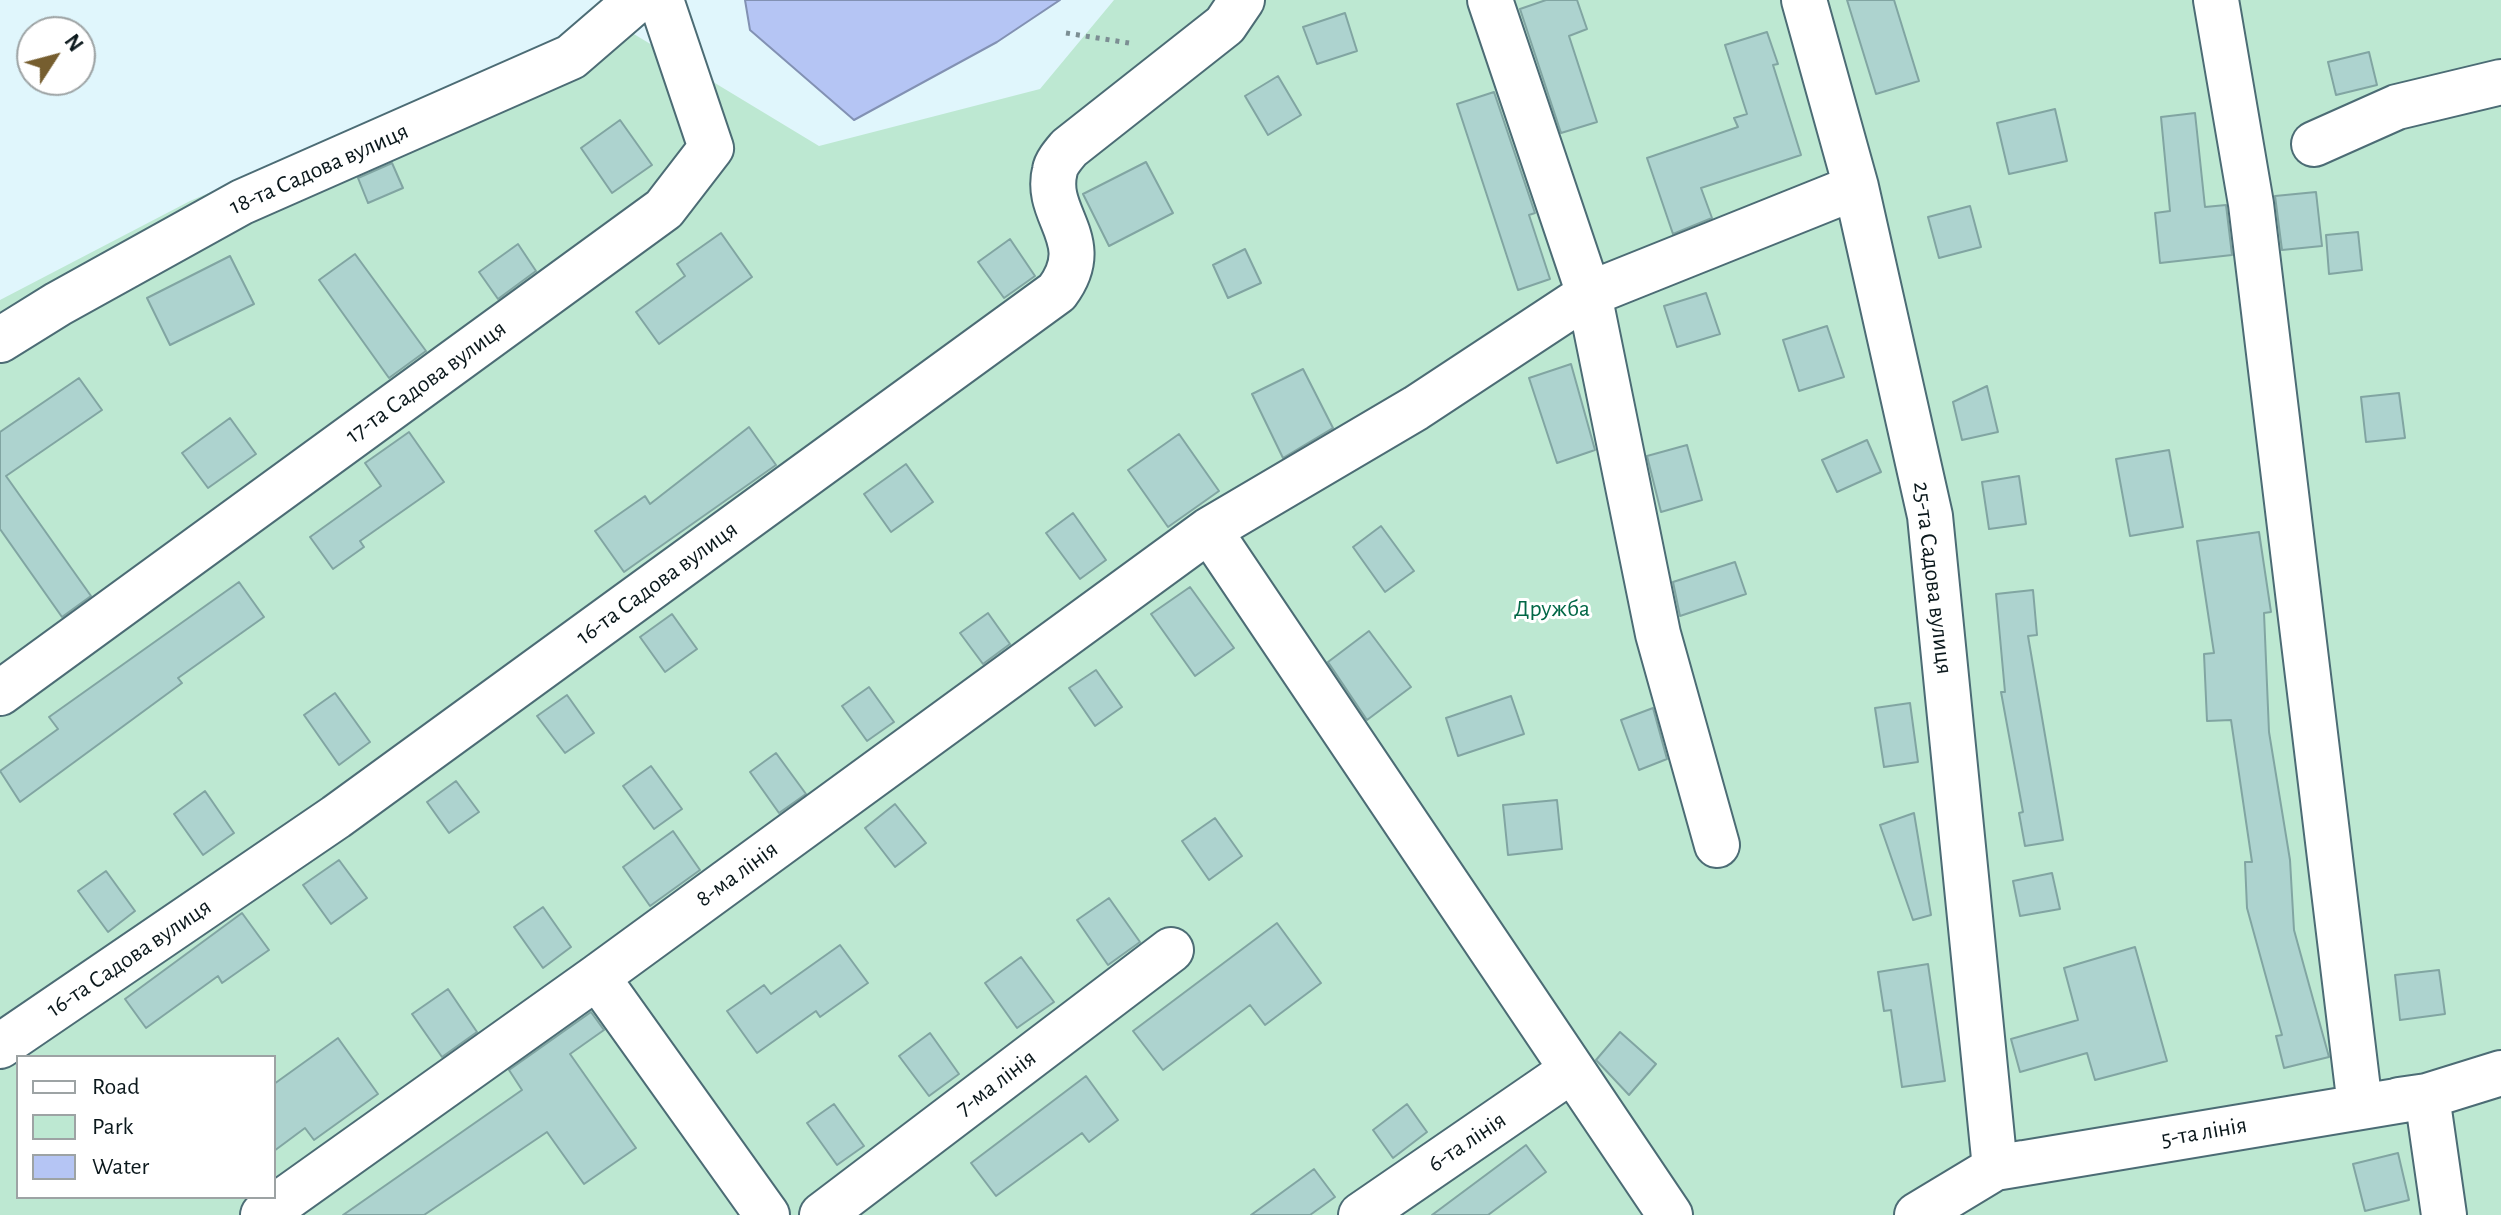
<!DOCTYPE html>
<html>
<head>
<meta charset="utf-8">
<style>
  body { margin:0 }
  #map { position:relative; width:2501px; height:1215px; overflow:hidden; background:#e0f6fc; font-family:"Alegreya Sans",sans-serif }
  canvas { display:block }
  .legend { position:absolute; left:16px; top:1055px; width:260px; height:144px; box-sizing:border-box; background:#fff; border:2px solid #9da3a4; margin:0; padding:10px 14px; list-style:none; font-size:24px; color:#0b181c }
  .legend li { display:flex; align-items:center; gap:16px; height:40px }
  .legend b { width:40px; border:2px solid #9da3a4 }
  .north { position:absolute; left:16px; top:16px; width:80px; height:80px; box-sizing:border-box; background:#fff; border:2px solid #9da3a4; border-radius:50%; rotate:54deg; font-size:22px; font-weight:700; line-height:32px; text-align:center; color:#0b181c }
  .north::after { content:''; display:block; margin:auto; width:28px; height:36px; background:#765e2f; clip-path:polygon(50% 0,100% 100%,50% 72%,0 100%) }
</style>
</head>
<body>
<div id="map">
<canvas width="2501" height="1215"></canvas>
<ul class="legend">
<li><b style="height:10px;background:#fff"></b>Road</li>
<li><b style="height:22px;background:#bde8d2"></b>Park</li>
<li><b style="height:22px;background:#b5c5f4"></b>Water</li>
</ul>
<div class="north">N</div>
</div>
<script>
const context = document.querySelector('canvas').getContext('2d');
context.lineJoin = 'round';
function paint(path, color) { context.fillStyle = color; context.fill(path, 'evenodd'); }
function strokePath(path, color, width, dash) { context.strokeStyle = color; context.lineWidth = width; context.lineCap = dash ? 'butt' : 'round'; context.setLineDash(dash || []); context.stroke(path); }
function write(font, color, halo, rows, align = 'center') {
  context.font = font + ' "Alegreya Sans",sans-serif'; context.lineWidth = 6; context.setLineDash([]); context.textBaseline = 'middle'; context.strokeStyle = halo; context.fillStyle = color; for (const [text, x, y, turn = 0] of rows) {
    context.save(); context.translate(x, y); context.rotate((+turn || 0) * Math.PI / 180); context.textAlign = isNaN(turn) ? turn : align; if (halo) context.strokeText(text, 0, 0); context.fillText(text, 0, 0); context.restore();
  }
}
const green = new Path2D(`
  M1114,0H2501V1215H0V300L190,201L614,22L819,146L1040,89ZM18,1057H274V1197H18Z`);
const water = new Path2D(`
  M745,0H1060L997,42L854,120L750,30Z`);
const building = new Path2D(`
  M1546,0H1577L1587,29L1569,36L1597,122L1561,133L1520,9Z
  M1847,0H1894L1919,81L1876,94Z
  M1345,13L1357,51L1317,64L1303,27Z
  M1767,32L1778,64L1773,65L1801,155L1701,188L1712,218L1673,234L1647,158L1738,127L1734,118L1747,114L1725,45Z
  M2369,52L2377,85L2336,95L2328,62Z
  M1278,76L1301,115L1268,135L1245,96Z
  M1494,92L1535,213L1529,215L1550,279L1518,290L1457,104Z
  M2055,109L2067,161L2009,174L1997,123Z
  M2195,113L2205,207L2226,205L2232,255L2160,263L2155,213L2170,211L2161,117Z
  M620,120L652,165L612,193L581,148Z
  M1146,162L1173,213L1109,246L1083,194Z
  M392,163L403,188L368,203L358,178Z
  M2316,192L2322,246L2282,250L2275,196Z
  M1970,206L1981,247L1939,258L1928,217Z
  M2358,232L2362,270L2329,274L2326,235Z
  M721,233L752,277L659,344L636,312L685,276L677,264Z
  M1010,239L1035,276L1004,298L978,262Z
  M518,244L536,271L498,299L479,272Z
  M1245,249L1261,283L1228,298L1213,265Z
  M355,254L426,351L389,378L319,280Z
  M230,256L254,304L170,345L147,298Z
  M1706,293L1720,334L1677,347L1664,306Z
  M1827,326L1844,377L1799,391L1783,340Z
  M1571,364L1595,450L1557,463L1529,378Z
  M1303,369L1333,428L1283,458L1252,394Z
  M79,378L102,410L6,476L91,596L62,617L0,529V432Z
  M1987,386L1998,432L1962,440L1953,402Z
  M2399,393L2405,438L2366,442L2361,397Z
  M230,418L256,454L208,488L182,453Z
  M749,427L776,465L624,572L595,531L645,496L650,504Z
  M409,432L444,482L360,541L364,547L333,569L310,537L381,486L365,463Z
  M1179,434L1219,491L1168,527L1128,470Z
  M1867,440L1881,472L1837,492L1822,460Z
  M1687,445L1702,500L1661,512L1647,456Z
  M2169,450L2183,527L2130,536L2116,459Z
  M906,464L933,502L891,532L864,494Z
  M2019,476L2026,524L1989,529L1982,482Z
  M1073,513L1106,560L1080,579L1046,533Z
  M1381,526L1414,571L1385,592L1353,547Z
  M2259,532L2271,612L2264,613L2269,732L2290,860L2294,930L2329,1057L2284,1068L2276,1036L2282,1035L2247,908L2245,862H2252L2231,720L2207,721L2204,654L2214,653L2197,541Z
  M1735,562L1746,594L1680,616L1673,582Z
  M239,582L264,617L178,678L182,683L20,802L0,771L58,729L49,717Z
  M1190,587L1234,648L1195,676L1151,614Z
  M2033,590L2037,635L2028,636L2063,840L2025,846L2019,813L2023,812L2001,692H2005L1996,594Z
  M988,613L1010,644L983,664L960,633Z
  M672,614L697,649L665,672L640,637Z
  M1369,631L1411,687L1367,720L1328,662Z
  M1096,670L1122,707L1095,726L1069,688Z
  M869,687L894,722L867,741L842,706Z
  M335,693L370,742L339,765L304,715Z
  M567,695L594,733L565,753L537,716Z
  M1511,696L1524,734L1458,756L1446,718Z
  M1910,703L1918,762L1884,767L1875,708Z
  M1653,708L1667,759L1639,770L1621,720Z
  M776,753L806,794L779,813L750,772Z
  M651,766L682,809L654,829L623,786Z
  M456,781L479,812L449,833L427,802Z
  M205,791L234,833L203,855L174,814Z
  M1557,800L1562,849L1508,855L1503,805Z
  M895,804L926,843L895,867L865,828Z
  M1914,813L1931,915L1913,920L1880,825Z
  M1215,818L1242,856L1209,880L1182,841Z
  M673,831L700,870L650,906L623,867Z
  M339,860L367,898L331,924L303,885Z
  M106,871L135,911L108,932L78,891Z
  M2052,873L2060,909L2020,916L2013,881Z
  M1109,898L1140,942L1108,965L1077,920Z
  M543,907L571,947L543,968L514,927Z
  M242,913L269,950L222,983L218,976L146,1028L125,999Z
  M1277,923L1321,983L1265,1025L1250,1005L1163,1070L1133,1031Z
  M840,945L868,983L820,1017L816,1011L757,1053L727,1011L764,985L771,994Z
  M2135,947L2167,1061L2095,1080L2087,1053L2020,1072L2011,1039L2078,1020L2064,968Z
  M1021,957L1054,1002L1017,1028L985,983Z
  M1928,964L1945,1081L1902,1087L1891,1010L1884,1011L1878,972Z
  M2439,970L2445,1014L2400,1020L2395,975Z
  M448,989L477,1032L442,1057L412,1014Z
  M591,1012L604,1030L570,1054L636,1148L584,1184L547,1132L424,1215H343L522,1090L509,1070Z
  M1620,1032L1656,1064L1629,1095L1596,1060Z
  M930,1033L959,1074L929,1096L899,1056Z
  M338,1038L378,1094L314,1140L305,1128L274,1151V1084Z
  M1086,1076L1118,1120L1089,1142L1082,1133L996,1196L971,1163Z
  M834,1104L864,1146L837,1165L807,1123Z
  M1407,1104L1427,1132L1393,1158L1373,1130Z
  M1526,1145L1546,1172L1488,1215H1432Z
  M2398,1153L2409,1200L2365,1211L2353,1164Z
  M1314,1169L1335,1197L1310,1215H1251Z`);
const path = new Path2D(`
  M1066,33L1129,43`);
const minor = new Path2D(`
  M1490,0L1589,294L1658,634L1717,845
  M1804,0L1856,187L1930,516L1995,1168L2427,1096
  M2216,0L2251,204L2360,1106
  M2314,144L2397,107L2501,82
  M0,340L58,304L242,202L571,57L637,0
  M1209,530L1670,1215
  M0,693L664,209L711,148L661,0
  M597,977L767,1215
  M0,1046L336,817L1057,292C1096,240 1043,216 1055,170C1056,163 1064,154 1069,148L1225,25L1242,0
  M2427,1096L2444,1215
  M2399,1100L2427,1096L2501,1073
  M263,1215L597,977L1209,530L1416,408L1589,294L1856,187
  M822,1215L1171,950
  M1361,1215L1572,1070
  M1917,1215L1995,1168L2024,1163`);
const streetNames = [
  ["18-та Садова вулиця",319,169,-24],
  ["17-та Садова вулиця",426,382,-36],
  ["25-та Садова вулиця",1933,578,83],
  ["16-та Садова вулиця",657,583,-36],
  ["8-ма лінія",737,874,-36],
  ["16-та Садова вулиця",129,958,-34],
  ["7-ма лінія",996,1083,-37],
  ["5-та лінія",2204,1132,-10],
  ["6-та лінія",1467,1142,-34]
];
const parkNames = [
  ["Дружба",1552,609]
];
paint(green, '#bde8d2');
paint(water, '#b5c5f4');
strokePath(water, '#8291b3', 2);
paint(building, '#add3cf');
strokePath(building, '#81a5a2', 2);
strokePath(minor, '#4c6c75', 48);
strokePath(path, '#7c8e93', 5, [4, 6]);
strokePath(minor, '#fff', 44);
write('24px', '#0b181c', '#fff', streetNames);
write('24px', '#026746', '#fff', parkNames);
</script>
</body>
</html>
